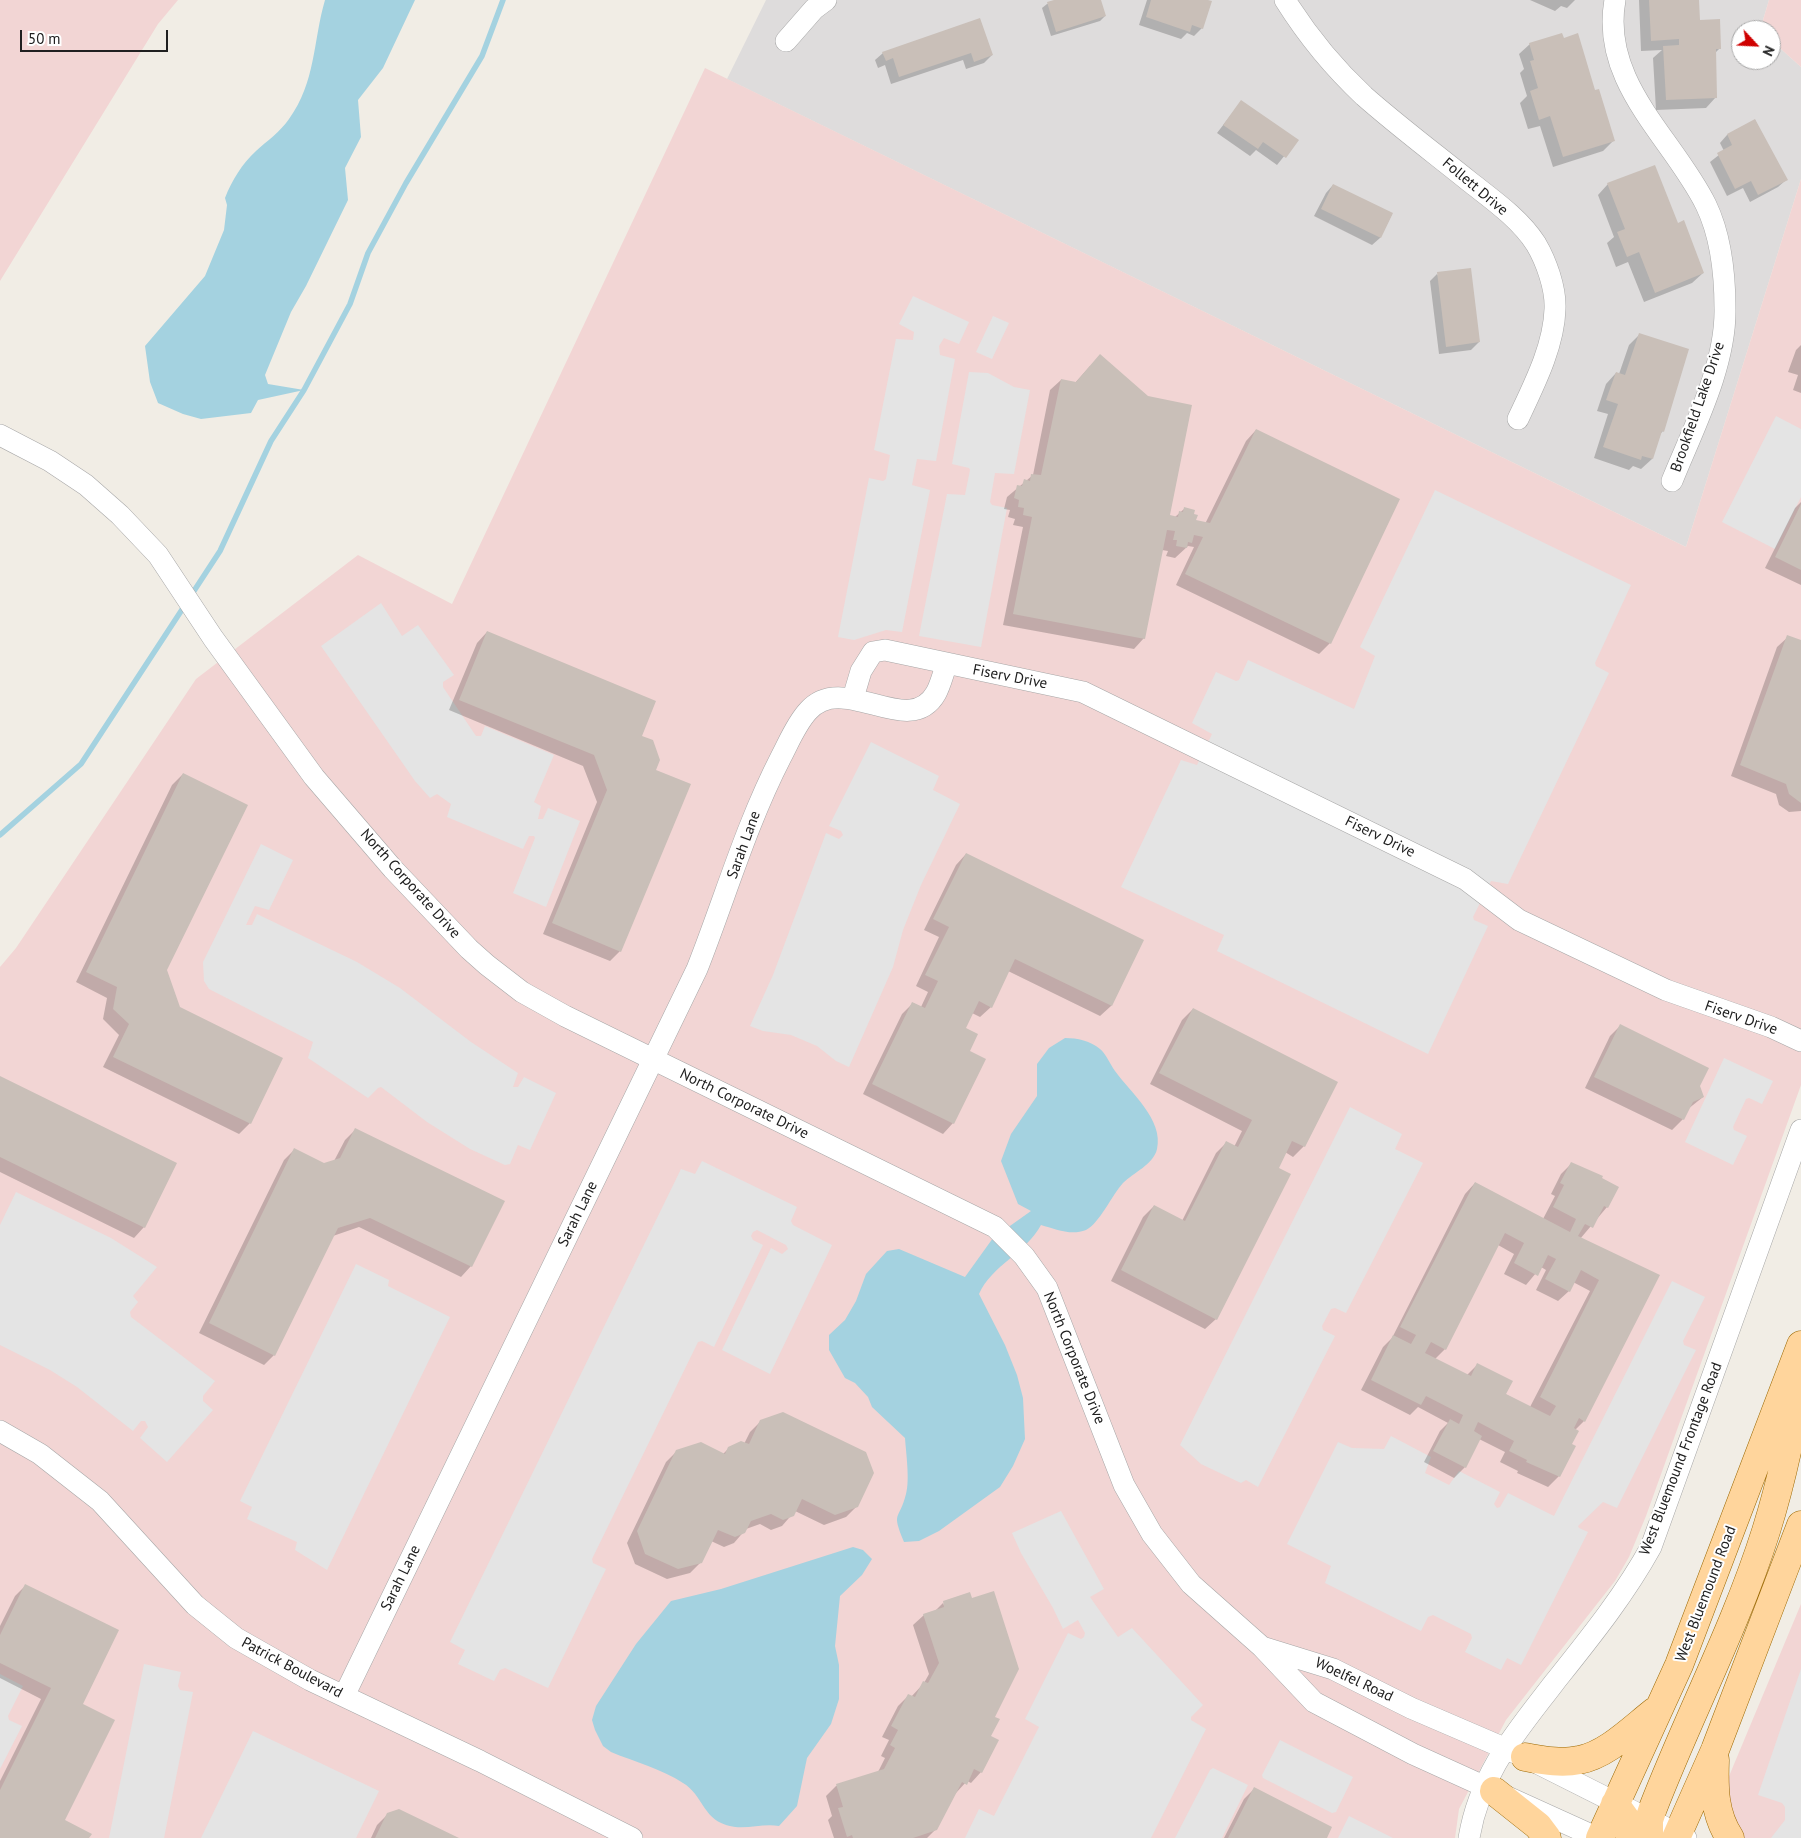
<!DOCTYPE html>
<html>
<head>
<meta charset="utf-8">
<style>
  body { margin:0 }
  #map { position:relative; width:1801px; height:1838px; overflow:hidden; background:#f1ede5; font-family:"PT Sans",sans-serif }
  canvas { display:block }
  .north { position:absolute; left:1731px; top:20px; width:50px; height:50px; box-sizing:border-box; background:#fff; border:1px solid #a6a6a6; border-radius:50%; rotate:115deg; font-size:14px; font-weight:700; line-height:20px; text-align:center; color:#202020 }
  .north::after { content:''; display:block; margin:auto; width:18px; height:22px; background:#cf0100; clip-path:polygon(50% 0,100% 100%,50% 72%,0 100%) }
  .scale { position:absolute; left:20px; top:30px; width:148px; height:22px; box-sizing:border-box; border:2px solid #202020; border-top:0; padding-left:6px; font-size:15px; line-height:18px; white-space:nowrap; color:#202020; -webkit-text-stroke:4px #fff; paint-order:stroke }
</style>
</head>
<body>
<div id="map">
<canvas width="1801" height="1838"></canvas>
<div class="north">N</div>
<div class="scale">50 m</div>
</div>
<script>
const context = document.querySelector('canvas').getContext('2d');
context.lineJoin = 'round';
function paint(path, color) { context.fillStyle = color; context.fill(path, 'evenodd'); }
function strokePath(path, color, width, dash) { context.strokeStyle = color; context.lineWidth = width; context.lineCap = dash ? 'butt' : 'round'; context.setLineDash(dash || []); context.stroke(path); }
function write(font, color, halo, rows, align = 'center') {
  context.font = font + ' "PT Sans",sans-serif'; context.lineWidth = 4; context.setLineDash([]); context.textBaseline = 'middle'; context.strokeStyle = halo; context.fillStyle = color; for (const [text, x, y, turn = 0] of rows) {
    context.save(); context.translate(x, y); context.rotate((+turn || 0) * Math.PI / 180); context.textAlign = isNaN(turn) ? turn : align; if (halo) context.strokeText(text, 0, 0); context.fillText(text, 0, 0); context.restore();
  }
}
const residential = new Path2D(`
  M766,0H1769L1760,30H1741V60H1771V40L1801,67V179L1686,547L727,79Z`);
const commercial = new Path2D(`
  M0,0H178L158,24L0,281Z
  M1769,0H1801V67L1771,40V30H1760Z
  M705,68L1686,547L1801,179V1085L1646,1516L1629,1557L1615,1581L1506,1720L1459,1809L1455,1838H0V967L16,948L196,679L358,555L452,604Z
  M1801,1604V1838H1740L1731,1825L1727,1781Z`);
const parking = new Path2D(`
  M913,296L969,322L959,344L944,338L939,346L940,355L955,359L936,461L917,459L912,485L930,490L902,632L886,630L854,640L838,637L869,478L883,481L886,479L890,455L874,450L896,339L913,340L914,332L899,324Z
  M993,316L1009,323L992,359L976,352Z
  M969,372L988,373L1014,387L1030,390L1014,474L995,473L990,502L992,505L1007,508L981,647L919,636L947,494L965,495L970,470L969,468L952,464Z
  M1776,416L1801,429V497L1775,549L1722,522Z
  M1435,490L1631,585L1595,663L1596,666L1609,673L1508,884L1491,881L1473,917L1474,920L1488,926L1428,1054L1217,951L1224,935L1121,887L1181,760L1197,765L1212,734L1192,723L1216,672L1236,681L1239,680L1248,660L1354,709L1375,656L1360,647Z
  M381,603L402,636L418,625L454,675L443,682V687L476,736H481L485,726L554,755L534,802L541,806L538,819H543L548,808L580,821L546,907L513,893L535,838L534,836H529L523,849L447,817L451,804L437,794L430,798L415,781L321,646Z
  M871,742L939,776L933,790L960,804L921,885L903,930L893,967L849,1067L836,1061L817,1046L791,1035L763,1031L750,1026L773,975L826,833L839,839L843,835L841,831L829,826Z
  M261,844L293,860L269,910L255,906L246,925H252L257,914L357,962L400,988L471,1042L518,1073L513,1087H518L524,1077L556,1093L530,1150L518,1145L510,1164L505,1165L470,1149L427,1122L381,1087L378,1088L368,1098L308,1058L313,1042L209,989L204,981L203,962Z
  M1724,1058L1773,1081L1762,1104L1749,1098L1746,1099L1733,1127L1734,1130L1747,1136L1733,1165L1685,1142Z
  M1350,1107L1402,1134L1395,1149L1423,1163L1346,1313L1335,1308L1331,1309L1322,1326L1323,1330L1335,1336L1258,1487L1246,1480L1241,1483L1201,1464L1180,1445Z
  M702,1161L797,1207L791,1221L793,1225L832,1245L770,1374L722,1350L771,1248L782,1254L788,1249L786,1245L757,1230L753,1232L751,1236L753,1240L763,1245L714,1347L702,1341L698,1342L592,1559L593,1563L606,1569L548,1688L505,1668L500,1670L494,1681L458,1664L465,1650L450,1642L681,1169L695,1174Z
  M16,1192L111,1238L157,1267L133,1296L138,1302L130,1312L131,1317L215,1381L203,1396V1401L213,1410L167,1462L140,1438L148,1427L145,1421H141L133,1431L77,1387L50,1370L0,1345V1225Z
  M356,1264L389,1280L388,1286L450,1317L327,1570L295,1550L297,1542L247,1519L252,1507L240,1501Z
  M1672,1281L1705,1297L1683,1341L1684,1345L1696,1350L1617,1508L1603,1502L1578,1526L1579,1528L1588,1532L1521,1665L1507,1658L1501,1670L1465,1652L1472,1638L1471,1634L1433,1615L1428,1617L1421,1631L1325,1583L1331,1566L1287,1544L1338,1442L1352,1448L1384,1449L1391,1436L1431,1457L1425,1473L1449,1485L1459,1471L1500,1492L1494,1504L1497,1508L1500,1507L1508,1493L1554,1516Z
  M1061,1511L1104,1589L1090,1597L1118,1637L1132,1628L1203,1705L1191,1717V1720L1206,1729L1151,1838H965L979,1809L994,1816L1039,1727L1025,1719L1068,1633L1081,1639L1084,1637L1085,1633L1078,1620L1063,1629L1053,1608L1021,1553L1012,1533Z
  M144,1664L181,1672L178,1686L180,1690L193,1692L164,1838H109Z
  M1801,1669V1838H1771L1785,1820V1807L1782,1803L1758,1795Z
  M0,1674L23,1686L8,1716L9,1720L22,1726L0,1769Z
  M253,1731L379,1791L356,1838H201Z
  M1280,1740L1353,1777L1336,1812L1332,1813L1263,1778L1262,1775Z
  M1213,1768L1248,1785L1222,1838H1175L1210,1770Z
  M1349,1816L1393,1838H1338Z`);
const water = new Path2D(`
  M325,0H415L383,68L358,100L361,137L345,168L348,200L306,286L291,312L265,375L268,384L304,390L258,400L251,413L201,419L183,414L158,403L150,382L145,346L205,276L224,230L227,205L225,198C232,180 242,164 256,151C267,141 280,132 289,119C316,82 313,41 325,0Z
  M1065,1038C1077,1038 1091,1041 1100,1049C1106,1054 1110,1064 1115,1071C1130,1092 1164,1120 1157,1149C1154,1164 1133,1173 1123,1183C1112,1195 1099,1224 1086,1230C1071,1236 1055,1229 1041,1225C1026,1253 992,1265 979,1294L1005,1345L1017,1375L1023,1398L1025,1439L1013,1466L1000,1487L939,1531L919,1541L904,1542C891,1510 899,1522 906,1494C910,1480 906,1453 905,1438L872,1407L868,1397L855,1383L845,1378L829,1350V1335L845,1320L856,1301L866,1274L887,1251L899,1249L965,1277L993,1238L1031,1211L1018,1204L1001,1161L1011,1134L1037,1096V1064L1049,1048Z
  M853,1547L863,1550L872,1559L862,1575L840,1596L835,1646L839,1665V1699L831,1724L807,1758L797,1806L779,1826C761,1823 744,1831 726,1825C702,1817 703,1795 683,1783C662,1769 635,1762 611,1752L603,1746L595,1730L592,1720L596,1706L636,1644L671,1601L721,1589Z`);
const shadow = new Path2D(`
  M1059,0H1100L1105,16L1100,21L1051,36L1042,8L1047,4Z
  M1147,0H1204L1202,28L1194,36L1187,33L1181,39L1139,25Z
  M1530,0H1575L1567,8L1561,6L1555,11Z
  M1639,0H1698L1699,22L1720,48L1714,54L1716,97L1706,108L1656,110L1653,58L1662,50L1641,51Z
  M979,20L992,55L984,63L966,69L963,60L891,84L885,65L878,68L875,60L883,53Z
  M1530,44L1594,92L1613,141L1603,151L1553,167L1540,126L1528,129L1520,103L1527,96L1520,73L1524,69L1519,54Z
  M1241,102L1297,140L1277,165L1256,150L1250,156L1217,133Z
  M1755,120L1786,180L1778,187L1750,202L1743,188L1727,196L1710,162L1724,151L1720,143L1727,135Z
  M1608,184L1677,224L1703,273L1692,283L1644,302L1628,262L1616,267L1607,243L1614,237L1598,195Z
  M1333,185L1392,214L1380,238L1372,245L1314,216L1326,193Z
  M1437,274L1479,342L1471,350L1439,354L1430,281Z
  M1640,334L1663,431L1660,434L1652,459L1641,469L1633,466L1629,470L1594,458L1608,414L1597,411L1606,384L1616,373L1619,374L1629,345Z
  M1801,345V393L1793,390L1798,375L1788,372L1796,350Z
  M1090,366L1168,516L1175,517L1184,509L1195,521L1205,524L1246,441L1256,430L1330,643L1319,654L1176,585L1194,547L1188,546L1175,558L1166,556L1168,551L1162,550L1144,638L1134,649L1003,625L1023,527L1013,525L1015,519L1008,517L1010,510L1004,509L1007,497L1033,475L1050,390L1061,380L1075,383Z
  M1801,502V585L1765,568L1795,508Z
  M487,632L640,736L655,770L620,951L610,961L543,934L597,802L583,766L449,710L477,643Z
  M1788,637L1801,642V811L1789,812L1779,805L1776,794L1731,776L1777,647Z
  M183,774L166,970L179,1008L250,1123L239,1134L103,1067L119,1035L103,1019L107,998L76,982L172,785Z
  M966,854L1142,941L1111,1006L1100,1016L1008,971L991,1007L980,1017L972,1013L964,1029L968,1051L953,1123L943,1134L863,1094L902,1014L913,1003L921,1007L928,992L916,986L939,937L924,930L956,865Z
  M1193,1009L1304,1146L1293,1157L1285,1152L1216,1319L1205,1329L1111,1281L1143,1217L1154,1206L1182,1221L1216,1153L1226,1143L1234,1147L1242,1131L1150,1084L1182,1020Z
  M1620,1026L1699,1086L1703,1097L1688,1109L1683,1119L1672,1130L1585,1088L1610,1036Z
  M0,1078L144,1227L134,1238L0,1172Z
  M355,1130L471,1266L461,1277L359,1227L333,1236L274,1355L264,1365L199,1333L284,1160L294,1150L324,1165L334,1161L345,1140Z
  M1571,1164L1607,1207L1580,1239L1658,1276L1584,1421L1575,1430L1559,1476L1548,1487L1517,1473L1518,1471L1500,1462L1505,1452L1479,1439L1465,1467L1454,1478L1424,1462L1440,1431L1448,1423L1418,1407L1410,1415L1361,1390L1383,1347L1392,1338L1465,1194L1475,1183L1543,1219L1555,1196L1551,1194L1561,1174ZM1498,1245L1514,1254L1504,1274L1526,1285L1541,1267L1546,1270L1536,1290L1558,1301L1569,1291L1573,1282L1590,1291L1530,1407L1505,1394L1477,1365L1467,1375L1435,1359L1445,1349Z
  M761,1421L857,1506L846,1517L824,1525L795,1511L782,1526L771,1530L760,1524L746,1529L734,1543L724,1547L711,1541L701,1562L690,1573L667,1579L635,1564L627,1543L666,1462L677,1451L723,1454L729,1448L744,1444L750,1432Z
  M26,1585L81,1705L63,1821L88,1838H0V1781L41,1699L0,1678V1626L15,1596Z
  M943,1603L993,1717L981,1772L971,1783L967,1781L955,1794L936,1829L927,1838H834L828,1820L832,1816L826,1796L836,1786L878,1772L885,1758L881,1756L889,1740L882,1737L898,1706L909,1695L911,1697L924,1683L929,1674L913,1625L924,1615L935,1611Z
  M1254,1789L1326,1838H1224L1244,1799Z
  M387,1815L456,1838H371L377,1825Z`);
const stream = new Path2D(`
  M190,597L220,551L271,441L304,390L350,304L368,253L406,183L482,56L503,0
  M0,835L81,764L185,605`);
const building = new Path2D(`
  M1054,0H1101L1106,16L1056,32L1047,2Z
  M1151,0H1208L1212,1L1203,29L1192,25L1190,32L1146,17Z
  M1649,0H1699L1700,20L1720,19L1721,49H1716L1717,98L1666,100L1663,46L1679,45V39L1651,41Z
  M980,18L993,55L974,62L971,53L899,77L893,58L886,61L882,52Z
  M1562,33L1564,38L1578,33L1595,90L1599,89L1615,141L1563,157L1550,116L1539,120L1530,91L1538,88L1530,61L1534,60L1529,43Z
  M1241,100L1299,140L1286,158L1263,142L1258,149L1223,125Z
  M1755,119L1788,180L1758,195L1751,181L1735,189L1717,153L1732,145L1727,134Z
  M1655,165L1678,223L1684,220L1704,273L1655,293L1639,252L1627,257L1617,232L1625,229L1607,183Z
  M1333,184L1393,213L1381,238L1321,209Z
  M1471,268L1480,342L1446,347L1437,272Z
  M1639,333L1689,349L1664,432L1662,431L1653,459L1642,456L1641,460L1603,447L1618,404L1606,400L1616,372L1625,375Z
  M1100,354L1148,396L1192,405L1170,515L1178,517L1179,511L1183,512L1184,507L1195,510L1194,514L1198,515L1196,520L1210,523L1256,429L1400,499L1331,644L1185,574L1203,537L1194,535L1192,543L1188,542L1187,548L1176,546L1177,540H1173L1175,531L1167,530L1145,639L1013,614L1032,517L1023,515L1024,508L1018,507L1019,500L1014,498L1017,485L1022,486L1024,479L1030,481L1031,474L1041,475L1061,379L1076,382Z
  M1801,504V570L1775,557Z
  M487,631L656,701L642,736L653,740L660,760L656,770L691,784L621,952L552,923L607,790L594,755L459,700Z
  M1787,635L1801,640V803L1789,794L1786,784L1740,765Z
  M183,773L248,805L167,970L180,1007L283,1058L251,1124L113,1057L129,1024L113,1009L117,987L86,972Z
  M966,853L1144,940L1112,1006L1015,959L992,1008L979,1001L966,1028L978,1034L970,1051L986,1059L954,1124L872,1084L912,1002L925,1008L938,981L925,975L949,927L933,919Z
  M1193,1008L1338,1082L1305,1147L1292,1141L1279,1168L1291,1174L1217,1320L1121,1270L1154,1205L1185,1221L1226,1141L1238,1147L1252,1120L1159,1073Z
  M1620,1024L1709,1068L1700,1086L1704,1097L1693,1102L1684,1120L1594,1077Z
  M0,1076L177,1163L145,1228L0,1157Z
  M355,1128L505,1201L472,1267L370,1218L338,1228L275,1356L209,1323L294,1148L324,1163L340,1158Z
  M1571,1162L1603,1176L1602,1178L1619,1187L1608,1208L1604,1206L1593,1228L1585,1224L1578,1236L1660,1275L1585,1422L1579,1418L1574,1428L1579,1431L1572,1444L1576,1446L1560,1477L1526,1462L1527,1460L1509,1451L1514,1441L1478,1422L1474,1431L1482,1436L1466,1468L1433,1451L1450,1419L1459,1424L1463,1415L1426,1396L1421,1405L1371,1380L1393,1335L1411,1344L1416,1335L1400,1327L1475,1182L1570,1232L1576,1219L1553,1207L1564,1185L1560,1183ZM1505,1233L1524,1243L1514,1263L1538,1276L1548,1255L1556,1259L1545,1279L1570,1292L1581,1270L1599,1280L1540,1397L1556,1406L1550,1416L1506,1394L1513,1381L1477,1363L1471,1376L1425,1353L1431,1342L1446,1350Z
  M783,1412L866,1452L874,1473L858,1507L835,1515L802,1499L794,1516L783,1520L771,1514L751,1521L745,1533L735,1537L718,1530L702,1563L678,1569L645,1554L637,1531L676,1450L701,1442L725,1454L728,1447L741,1441L749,1444L760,1420Z
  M25,1584L119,1630L83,1704L115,1720L65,1820L92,1834L89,1838H0V1790L51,1688L0,1663V1635Z
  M994,1591L1019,1669L995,1717L1000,1719L991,1736L999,1740L982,1773L974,1769L967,1785L962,1782L937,1830L913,1838H853L852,1835L847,1837L838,1808L843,1807L836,1784L884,1769L895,1748L890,1745L898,1730L891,1726L908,1694L915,1697L923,1681L928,1683L939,1663L923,1614L944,1607L943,1601L970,1592L972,1598Z
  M1254,1787L1332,1827L1327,1838H1228Z
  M399,1809L459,1838H375L387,1813Z`);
const street = new Path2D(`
  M1285,0C1307,35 1334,68 1364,96C1398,126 1434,153 1470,182C1493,200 1520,219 1536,244C1546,261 1556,288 1555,309C1554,346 1534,385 1518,419
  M1615,0C1600,83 1673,138 1706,205C1721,236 1725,275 1725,309C1726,366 1693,429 1672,481
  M786,41L814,9L826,0
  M0,435L50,461L86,485L120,515L158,555L213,638L314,777L393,869L469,949L487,965L522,992L565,1016L995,1227L1024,1256L1047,1288L1124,1485L1152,1534L1191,1584L1262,1647L1314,1702L1413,1754L1598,1838
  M853,698L861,671L873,652L885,650L1083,692L1465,879L1519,920L1666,990L1771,1027L1801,1041
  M0,1431L40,1454L100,1501L195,1605L236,1638L310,1680L480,1761L632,1838
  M1262,1647L1333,1669L1411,1708L1525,1757L1686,1838
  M344,1696L697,969C725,898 746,825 781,757C789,742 796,724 808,711C843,670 909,741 936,693C941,684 943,673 947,664
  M1469,1838C1480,1773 1515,1734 1554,1683C1589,1639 1624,1596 1651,1547L1801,1130`);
const primary = new Path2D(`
  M1525,1757C1542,1760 1561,1764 1579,1760C1607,1755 1633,1728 1655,1711
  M1715,1760C1714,1788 1714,1814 1730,1838
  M1494,1791L1538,1826L1547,1838
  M1615,1804L1628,1822L1630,1838
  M1600,1838L1679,1665L1801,1345
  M1649,1838V1820L1653,1808C1689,1715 1736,1626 1766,1531C1782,1480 1793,1428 1801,1376
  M1676,1838L1715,1750L1801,1525`);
const streetNames = [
  ["Follett Drive",1475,187,40],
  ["Brookfield Lake Drive",1698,407,-71],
  ["Fiserv Drive",1010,677,11],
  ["Fiserv Drive",1380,837,26],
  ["Sarah Lane",744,845,-70],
  ["North Corporate Drive",410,884,48],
  ["Fiserv Drive",1741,1018,19],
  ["North Corporate Drive",744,1104,26],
  ["Sarah Lane",578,1214,-64],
  ["North Corporate Drive",1074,1358,68],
  ["West Bluemound Frontage Road",1681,1459,-69],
  ["Sarah Lane",401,1578,-64],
  ["West Bluemound Road",1706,1594,-69],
  ["Patrick Boulevard",292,1668,28],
  ["Woelfel Road",1354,1680,25]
];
paint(residential, '#dedcdc');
paint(commercial, '#f2d5d4');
paint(parking, '#e4e4e4');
paint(water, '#a4d2e0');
paint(shadow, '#0003');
strokePath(stream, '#a4d2e0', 5.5);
paint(building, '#c9bfb8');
strokePath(street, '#a7a7a7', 22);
strokePath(primary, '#9b6800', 29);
strokePath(street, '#fff', 21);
strokePath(primary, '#ffd59c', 28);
write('15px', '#202020', '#fff', streetNames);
</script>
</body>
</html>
